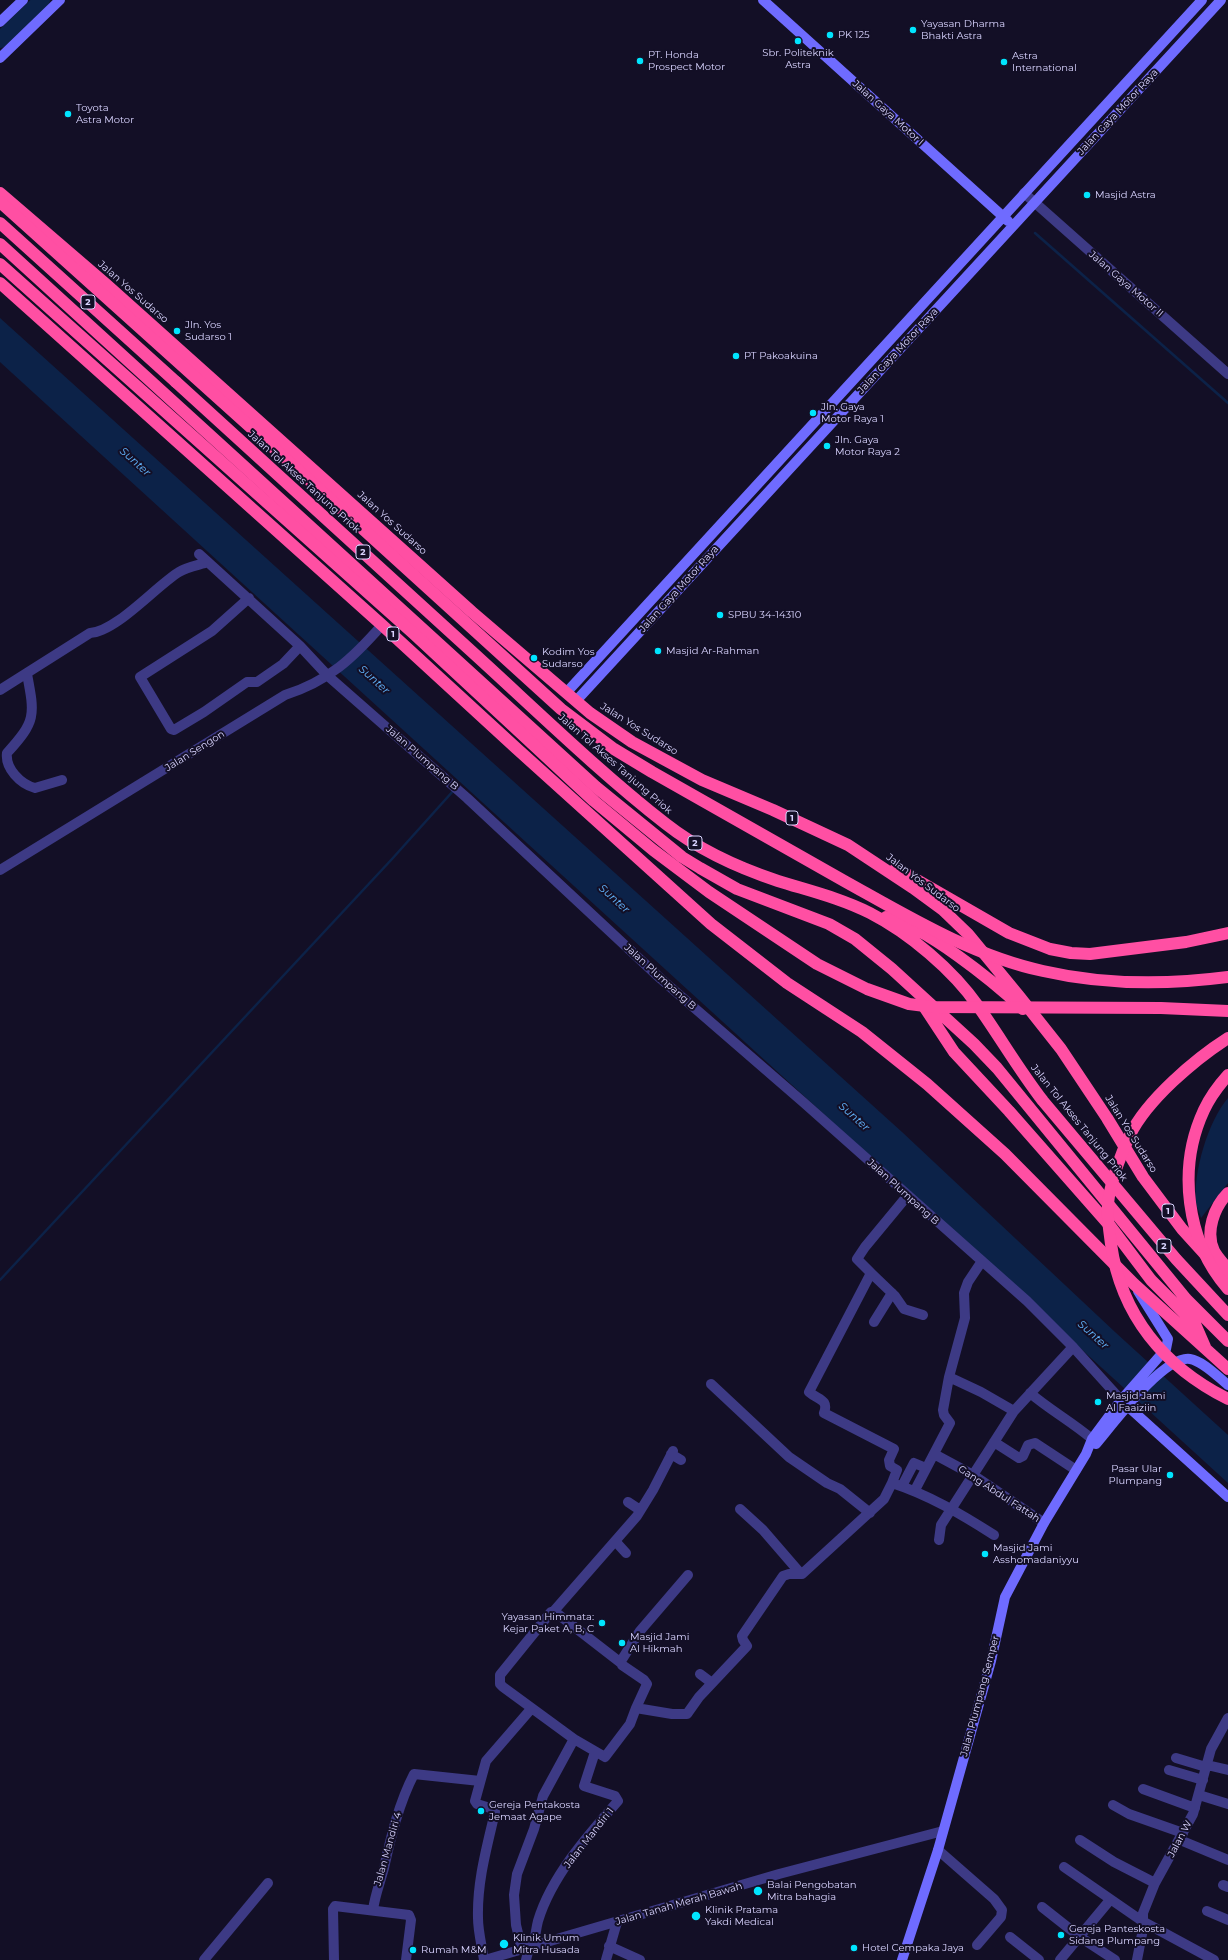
<!DOCTYPE html>
<html>
<head>
<meta charset="utf-8">
<style>
  body { margin:0 }
  canvas { display:block; background:#130f26 }
</style>
</head>
<body>
<canvas width="1228" height="1960"></canvas>
<script>
const context = document.querySelector('canvas').getContext('2d');
context.lineJoin = 'round';
function paint(path, color) { context.fillStyle = color; context.fill(path, 'evenodd'); }
function strokePath(path, color, width, dash) { context.strokeStyle = color; context.lineWidth = width; context.lineCap = dash ? 'butt' : 'round'; context.setLineDash(dash || []); context.stroke(path); }
function write(font, color, halo, rows, align = 'center') {
  context.font = font + ' Montserrat,sans-serif'; context.lineWidth = 4; context.setLineDash([]); context.textBaseline = 'middle'; context.strokeStyle = halo; context.fillStyle = color; for (const [text, x, y, turn = 0] of rows) {
    context.save(); context.translate(x, y); context.rotate((+turn || 0) * Math.PI / 180); context.textAlign = isNaN(turn) ? turn : align; if (halo) context.strokeText(text, 0, 0); context.fillText(text, 0, 0); context.restore();
  }
}
const water = new Path2D(`
  M0,318L902,1132L1115,1332L1228,1435V1483L0,362Z
  M1228,1098V1183L1201,1218C1200,1213 1197,1208 1196,1203C1193,1173 1208,1121 1228,1098Z`);
const stream = new Path2D(`
  M1035,233L1228,403
  M0,1280L392,859L454,790`);
const river = new Path2D(`
  M0,40L42,0`);
const street = new Path2D(`
  M1024,193L1228,374
  M199,554L300,646L328,676L467,798L661,979L803,1102L1027,1301L1073,1347L1121,1400
  M249,598L212,631L140,677L171,729L174,730L204,712L247,682H257L283,664L300,646
  M27,674C35,716 36,721 7,753C5,768 20,784 35,788L62,780
  M0,690L90,633C116,632 156,586 179,572C187,567 199,565 208,562
  M0,870L285,695C329,681 353,658 382,625
  M871,1273L895,1296L904,1309L923,1315
  M874,1322L892,1293
  M949,1377L981,1392L1014,1411
  M711,1384L789,1457L827,1483L840,1489L870,1513
  M1030,1393C1050,1410 1072,1422 1092,1439
  M994,1442L1019,1458L1023,1456L1028,1445L1035,1443L1076,1470
  M671,1454L681,1460
  M934,1454L973,1475L1044,1523
  M892,1483L897,1470L890,1466L889,1460L894,1449L824,1413C829,1399 818,1400 809,1392L871,1273L857,1259L865,1247L908,1195
  M902,1486L914,1463L926,1468
  M915,1490L950,1423L944,1415L943,1410L949,1377L965,1318L964,1293L968,1282L982,1261
  M628,1502L640,1510
  M740,1509L763,1530L801,1574
  M939,1540L941,1525L1014,1411L1073,1347
  M616,1542L626,1553
  M553,1612L637,1516L653,1490L673,1451
  M700,1674L712,1683
  M636,1708L647,1684L644,1680L622,1665L621,1661L640,1631L688,1575
  M574,1739L503,1687L500,1684V1675L551,1612L559,1615L621,1663
  M1176,1758L1206,1767
  M1207,1765L1228,1770
  M1169,1770L1203,1780
  M1143,1789L1195,1808
  M1199,1795L1228,1804
  M1113,1805L1129,1814L1183,1833
  M1080,1840L1114,1862L1155,1883
  M1180,1840L1228,1860
  M938,1850L994,1899L1002,1910L1001,1917L977,1945
  M1064,1867L1142,1921L1214,1960
  M1223,1885L1228,1887
  M1042,1907L1080,1937L1115,1960
  M373,1910C375,1895 380,1883 384,1868C391,1836 399,1803 414,1774L480,1781
  M1207,1911L1228,1920
  M1010,1937L1039,1960
  M534,1945C535,1937 536,1929 538,1921C551,1877 588,1835 618,1801L615,1796L584,1786L595,1752
  M609,1946L640,1960
  M522,1950L516,1925L514,1895L517,1874L534,1829L543,1796L574,1739L605,1757L630,1724L636,1708L672,1714H687L699,1697L747,1646L743,1640L742,1636L783,1576L789,1574H802L884,1499L892,1483C929,1495 961,1514 994,1535
  M204,1960L268,1883
  M334,1960L333,1909L335,1906L409,1915L411,1920L406,1960
  M484,1960C482,1946 478,1932 478,1918C477,1881 487,1847 495,1812L490,1808L477,1804L475,1801L486,1761L531,1709
  M485,1960L779,1874L943,1831
  M526,1960L529,1948
  M606,1960L617,1922
  M1060,1960L1110,1900
  M1137,1960L1143,1929V1913L1155,1883L1193,1814L1211,1749L1228,1718`);
const secondary = new Path2D(`
  M763,0L1008,221
  M0,22L23,0
  M0,58L60,0
  M566,693L1202,0
  M576,701L1221,0
  M1123,1402L1228,1497
  M1096,1444C1113,1424 1164,1355 1190,1359C1203,1361 1218,1377 1228,1385
  M902,1960L938,1850L991,1661L1005,1597L1044,1523L1086,1454L1092,1439L1121,1400L1166,1349L1168,1339L1138,1291`);
const highway = new Path2D(`
  M0,193L107,285L472,612L590,713L632,742L702,780L773,810L848,845L913,888L943,910L968,934L1019,996L1061,1049L1107,1118L1143,1177L1182,1229L1212,1262L1228,1277
  M0,244L596,787L682,857L700,868L737,889L829,924L855,939L892,969L974,1044L997,1068L1186,1299L1228,1341
  M0,283L382,625L516,748L711,924L787,983L862,1032L927,1084L1005,1154L1134,1284L1228,1369
  M176,382C274,471 371,560 469,649C534,708 597,770 666,824C699,850 739,868 778,881C810,891 840,898 870,913C909,933 953,970 978,1006C1000,1037 1019,1070 1043,1101L1176,1259L1228,1315
  M896,868L1009,933L1050,949L1071,953L1090,954L1186,942L1228,933
  M886,917C925,926 993,981 1023,1009
  M921,1002L954,1052L1009,1111L1111,1227L1151,1280L1195,1324L1205,1347
  M1227,1268C1223,1263 1217,1257 1214,1251C1205,1232 1214,1207 1228,1193`);
const highwayBridge = new Path2D(`
  M0,202L287,460L561,709L614,749L652,772C717,809 782,846 846,882C909,917 973,956 1043,971C1104,985 1166,985 1228,977
  M0,223L176,382
  M0,264L413,633L594,801L653,850L709,892L817,964L867,989L909,1004L933,1007L1161,1008L1228,1011
  M1228,1038C1195,1059 1147,1100 1130,1135C1121,1154 1113,1175 1109,1196C1106,1212 1109,1228 1111,1244C1121,1315 1164,1367 1228,1399
  M1228,1075C1219,1085 1210,1097 1204,1110C1177,1168 1186,1241 1228,1289`);
const markers = [
  [913,30,4,"#00e5ff"],
  [830,35,4,"#00e5ff"],
  [798,41,4,"#00e5ff"],
  [640,61,4,"#00e5ff"],
  [1004,62,4,"#00e5ff"],
  [68,114,4,"#00e5ff"],
  [1087,195,4,"#00e5ff"],
  [177,331,4,"#00e5ff"],
  [736,356,4,"#00e5ff"],
  [813,413,4,"#00e5ff"],
  [827,446,4,"#00e5ff"],
  [720,615,4,"#00e5ff"],
  [658,651,4,"#00e5ff"],
  [534,658,4,"#00e5ff"],
  [1098,1402,4,"#00e5ff"],
  [1170,1475,4,"#00e5ff"],
  [985,1554,4,"#00e5ff"],
  [602,1623,4,"#00e5ff"],
  [622,1643,4,"#00e5ff"],
  [481,1811,4,"#00e5ff"],
  [758,1891,5,"#00e5ff"],
  [696,1916,5,"#00e5ff"],
  [1061,1935,4,"#00e5ff"],
  [504,1944,5,"#00e5ff"],
  [854,1948,4,"#00e5ff"],
  [413,1950,4,"#00e5ff"]
];
const shields = [
  [88,302,14],
  [363,552,14],
  [393,634,12],
  [792,818,12],
  [695,843,14],
  [1168,1211,12],
  [1164,1246,14]
];
const shieldNames = [
  ["2",88,302],
  ["2",363,552],
  ["1",393,634],
  ["1",792,818],
  ["2",695,843],
  ["1",1168,1211],
  ["2",1164,1246]
];
const poiNames = [
  ["Yayasan Dharma",921,24],
  ["Bhakti Astra",921,36],
  ["PK 125",838,35],
  ["Sbr. Politeknik",798,53,"center"],
  ["Astra",798,65,"center"],
  ["PT. Honda",648,55],
  ["Prospect Motor",648,67],
  ["Astra",1012,56],
  ["International",1012,68],
  ["Toyota",76,108],
  ["Astra Motor",76,120],
  ["Masjid Astra",1095,195],
  ["Jln. Yos",185,325],
  ["Sudarso 1",185,337],
  ["PT Pakoakuina",744,356],
  ["Jln. Gaya",821,407],
  ["Motor Raya 1",821,419],
  ["Jln. Gaya",835,440],
  ["Motor Raya 2",835,452],
  ["SPBU 34-14310",728,615],
  ["Masjid Ar-Rahman",666,651],
  ["Kodim Yos",542,652],
  ["Sudarso",542,664],
  ["Masjid Jami",1106,1396],
  ["Al Faaiziin",1106,1408],
  ["Pasar Ular",1162,1469,"right"],
  ["Plumpang",1162,1481,"right"],
  ["Masjid Jami",993,1548],
  ["Asshomadaniyyu",993,1560],
  ["Yayasan Himmata:",594,1617,"right"],
  ["Kejar Paket A, B, C",594,1629,"right"],
  ["Masjid Jami",630,1637],
  ["Al Hikmah",630,1649],
  ["Gereja Pentakosta",489,1805],
  ["Jemaat Agape",489,1817],
  ["Balai Pengobatan",767,1885],
  ["Mitra bahagia",767,1897],
  ["Klinik Pratama",705,1910],
  ["Yakdi Medical",705,1922],
  ["Gereja Panteskosta",1069,1929],
  ["Sidang Plumpang",1069,1941],
  ["Klinik Umum",513,1938],
  ["Mitra Husada",513,1950],
  ["Hotel Cempaka Jaya",862,1948],
  ["Rumah M&M",421,1950]
];
const streetNames = [
  ["Jalan Gaya Motor Raya",1118,112,-47],
  ["Jalan Gaya Motor I",888,113,42],
  ["Jalan Gaya Motor II",1126,284,41],
  ["Jalan Yos Sudarso",133,292,41],
  ["Jalan Gaya Motor Raya",898,351,-47],
  ["Jalan Tol Akses Tanjung Priok",304,482,42],
  ["Jalan Yos Sudarso",392,523,42],
  ["Jalan Gaya Motor Raya",679,589,-48],
  ["Jalan Yos Sudarso",639,729,32],
  ["Jalan Sengon",195,751,-32],
  ["Jalan Plumpang B",422,758,41],
  ["Jalan Tol Akses Tanjung Priok",615,764,41],
  ["Jalan Yos Sudarso",923,883,37],
  ["Jalan Plumpang B",660,977,42],
  ["Jalan Tol Akses Tanjung Priok",1079,1123,51],
  ["Jalan Yos Sudarso",1131,1134,58],
  ["Jalan Plumpang B",903,1192,42],
  ["Gang Abdul Fattah",999,1494,33],
  ["Jalan Plumpang Semper",980,1696,-75],
  ["Jalan Mandiri 1",589,1838,-52],
  ["Jalan W",1180,1839,-62],
  ["Jalan Mandiri 4",388,1849,-74],
  ["Jalan Tanah Merah Bawah",679,1904,-16]
];
const waterNames = [
  ["Sunter",135,462,42],
  ["Sunter",374,680,42],
  ["Sunter",614,899,42],
  ["Sunter",854,1117,42],
  ["Sunter",1093,1335,42]
];
paint(water, '#0c2248');
strokePath(stream, '#0c2248', 2.5);
strokePath(river, '#0c2248', 16);
strokePath(street, '#3d3a85', 10);
strokePath(secondary, '#6f6bff', 10);
strokePath(highway, '#ff4fa3', 12);
strokePath(highwayBridge, '#ff4fa3', 12);
for (const [x, y, r, color] of markers) { const dot = new Path2D(); dot.arc(x, y, r, 0, 2 * Math.PI); context.fillStyle = color; context.fill(dot); strokePath(dot, '#130f26', 1.5); }
for (const [x, y, w] of shields) { const box = new Path2D(); box.roundRect(x - w / 2, y - 7, w, 14, 3); context.fillStyle = '#130f26'; context.fill(box); strokePath(box, '#d9d4ff', 1); }
write('bold 9px', '#d9d4ff', null, shieldNames);
write('10px', '#d9d4ff', '#130f26', poiNames, 'left');
write('10px', '#d9d4ff', '#130f26', streetNames);
write('italic 11px', '#62b6ff', '#130f26', waterNames);
</script>
</body>
</html>
